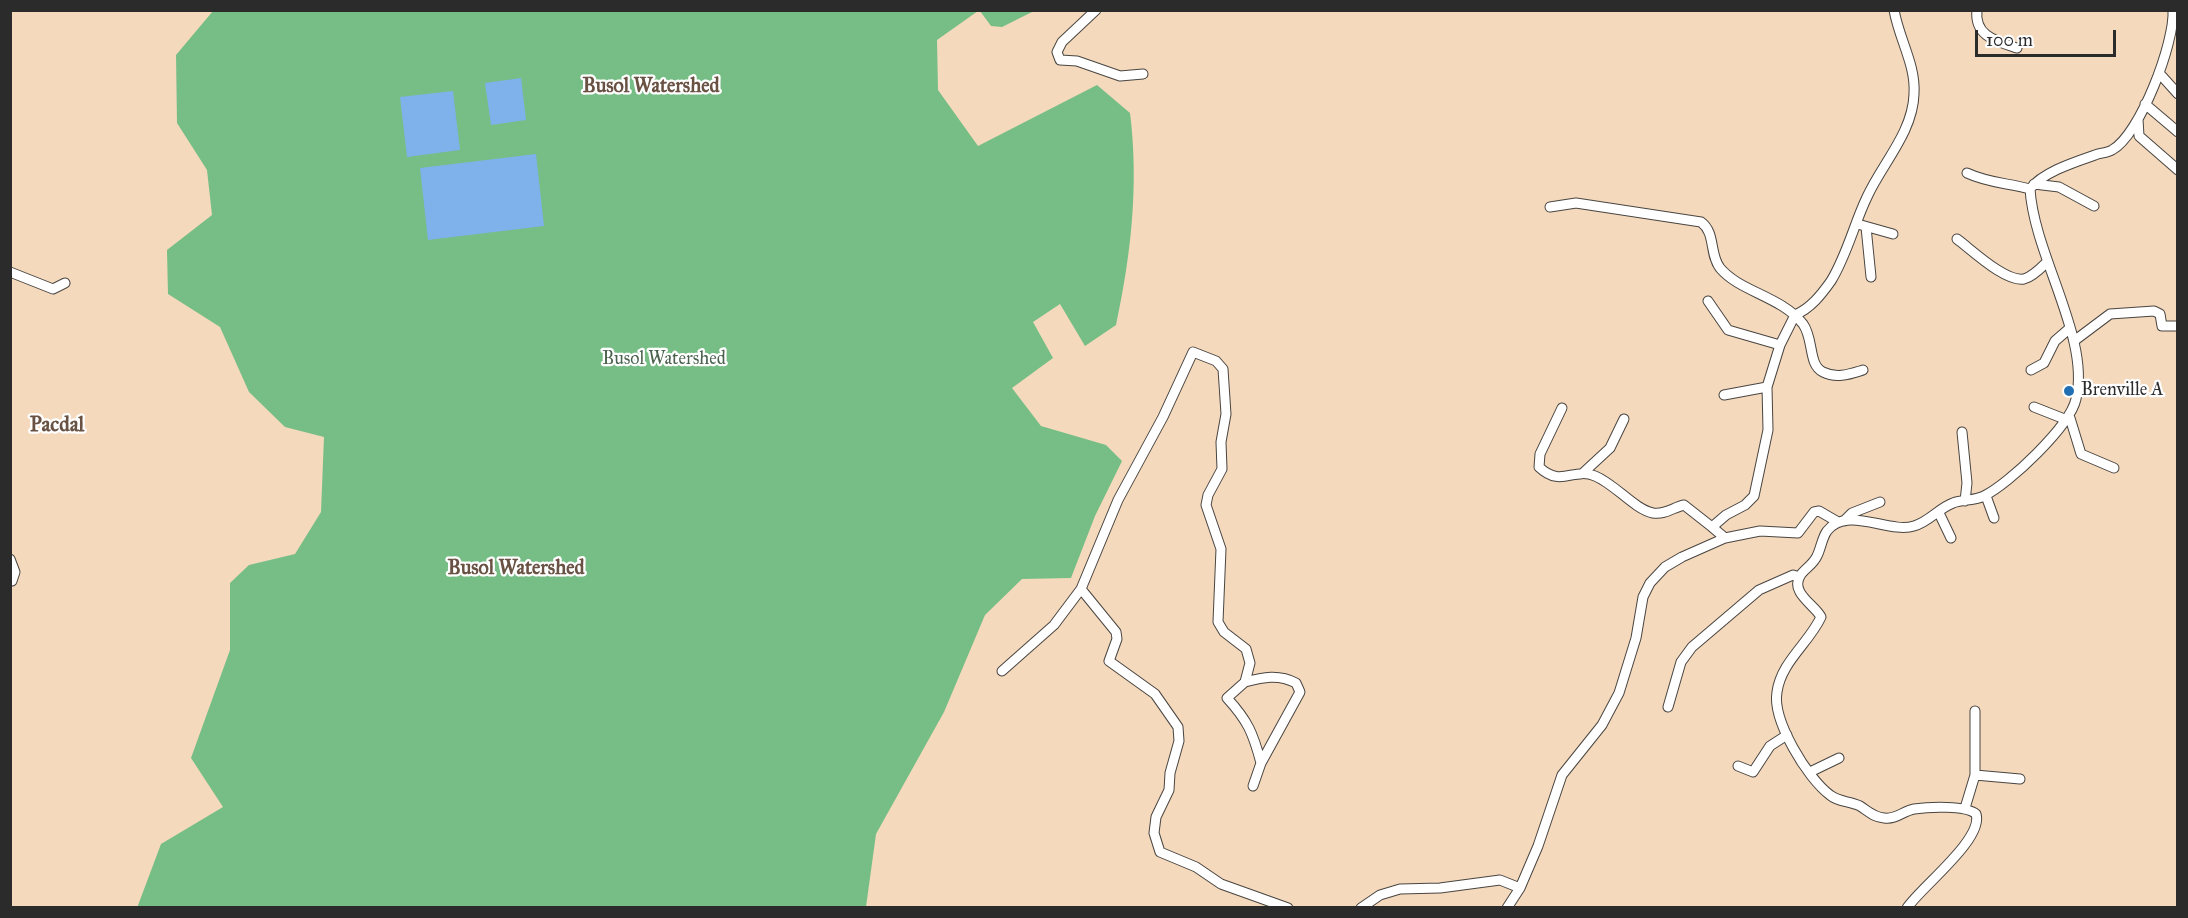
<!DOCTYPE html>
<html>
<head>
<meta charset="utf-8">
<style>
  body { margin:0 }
  #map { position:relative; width:2188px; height:918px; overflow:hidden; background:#f4d9bc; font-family:"IM FELL Great Primer",serif }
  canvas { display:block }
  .frame { position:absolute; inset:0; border:12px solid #2b2b2b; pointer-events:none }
  .scale { position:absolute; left:1975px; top:30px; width:141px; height:27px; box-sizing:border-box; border:3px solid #2b2b2b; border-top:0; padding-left:8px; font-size:18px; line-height:21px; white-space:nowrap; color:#2b2b2b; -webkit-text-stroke:4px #fff; paint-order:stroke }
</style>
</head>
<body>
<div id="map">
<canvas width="2188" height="918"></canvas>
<div class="frame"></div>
<div class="scale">100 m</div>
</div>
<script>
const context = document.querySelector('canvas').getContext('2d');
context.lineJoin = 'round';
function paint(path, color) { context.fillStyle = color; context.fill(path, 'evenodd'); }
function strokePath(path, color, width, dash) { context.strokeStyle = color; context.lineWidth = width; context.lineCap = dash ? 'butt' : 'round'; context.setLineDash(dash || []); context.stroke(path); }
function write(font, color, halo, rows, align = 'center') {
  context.font = font + ' "IM FELL Great Primer",serif'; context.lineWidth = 4.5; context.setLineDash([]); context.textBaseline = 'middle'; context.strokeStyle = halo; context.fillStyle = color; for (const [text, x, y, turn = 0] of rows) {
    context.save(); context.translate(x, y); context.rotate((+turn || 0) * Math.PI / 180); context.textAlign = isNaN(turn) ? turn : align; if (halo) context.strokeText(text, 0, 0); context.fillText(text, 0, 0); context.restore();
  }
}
const forest = new Path2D(`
  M213,11H978L937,40L938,90L978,146L1097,85L1130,113C1139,185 1131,255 1116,325L1085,346L1060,304L1033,322L1053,358L1012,388L1041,426L1106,445L1122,461L1095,516L1071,578L1022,579L985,615L944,712L876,834L866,907L137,908L161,844L223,807L191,758L230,650V583L249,565L295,554L321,512L324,437L285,427L249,392L220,327L168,294L167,250L212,215L207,170L177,123L176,55Z
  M980,11H1034L1002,27L991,26Z`);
const water = new Path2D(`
  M521,78L526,120L491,125L485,83Z
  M453,91L460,150L407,157L400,97Z
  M536,154L544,226L428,240L420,168Z`);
const minor = new Path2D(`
  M1096,10L1062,42L1057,52L1060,60L1077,61L1120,76L1143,74
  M1977,10C1974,36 1996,41 2017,48
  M2159,73L2178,94
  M2145,104L2178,132
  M2138,119L2139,136L2178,170
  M1967,173C1988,183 2008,183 2030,189
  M2034,184L2059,187L2094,206
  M1550,207L1576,203L1701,222C1716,233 1709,254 1720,268C1740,292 1781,296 1803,324C1814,339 1808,365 1823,372C1837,379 1850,374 1863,370
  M1861,225L1893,234
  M1866,227L1871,277
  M1957,239C1972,250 2005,282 2024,279C2032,277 2040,269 2046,263
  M10,272L53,289L65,283
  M1708,301L1728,330L1780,345
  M2074,341L2110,314L2154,311L2160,314L2162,326H2178
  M2031,370L2044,363L2055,341L2070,328
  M1724,395L1767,387
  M2034,407L2067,420
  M1562,408L1540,454L1539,467C1561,488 1573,467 1595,476C1615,484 1634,509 1653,513C1665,515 1674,507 1684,505L1712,527
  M2070,418L2081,454L2114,468
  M1962,432L1967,483L1965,501
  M1583,473L1610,448L1624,419
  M1986,496L1994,518
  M1939,513L1951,538
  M1844,521L1852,513L1880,502
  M1725,538L1712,527L1726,515L1745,505L1754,496L1768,430L1767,387L1780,345L1795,315C1811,308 1821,295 1831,281C1847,255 1854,224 1867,197C1882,164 1913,132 1914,94C1916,65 1899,39 1894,10
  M10,559L15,572L12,581
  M1002,671L1054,625L1081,589
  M1245,682C1263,677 1279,674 1296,683L1300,692L1261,763L1253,786
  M1668,707L1681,662L1692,647L1759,590L1793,575L1799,577
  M1261,763C1253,733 1248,721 1227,698L1245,682L1250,663L1246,649L1224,632L1218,622L1221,549L1206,505L1208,495L1222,469L1221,442L1226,414L1223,369L1216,361L1193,352L1163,417L1118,500L1081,589L1116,632L1117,639L1109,661L1155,694L1178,727L1179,741L1170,773L1169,790L1156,817L1154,833L1160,852L1196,867L1221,884L1288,908
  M1738,766L1753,772L1770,746L1787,735
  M1810,772L1839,758
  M1975,775L2020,779
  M1965,808L1975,775V711
  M1361,908L1380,895L1400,889L1440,888L1500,880L1520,888
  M1507,908L1520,888L1538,846L1562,775L1602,725L1619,693L1636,638L1643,597L1650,583L1665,567L1682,557L1725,538L1760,531L1798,533L1814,512L1819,511L1838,522
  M1907,908C1921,887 1984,839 1976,814C1966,805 1928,807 1914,809C1903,811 1896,820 1884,818C1873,817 1868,811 1860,806C1850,801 1838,802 1830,795C1807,778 1772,720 1777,692C1781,662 1809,643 1821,617C1815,605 1790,593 1800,576C1804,569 1813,565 1817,556C1821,548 1822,538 1827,531C1847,505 1889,534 1914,526C1929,522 1939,508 1953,503C1963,499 1974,501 1984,496C2009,484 2070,426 2076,399C2091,339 2034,255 2030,189C2043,172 2075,162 2095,155C2100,153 2107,153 2112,150C2140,135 2175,42 2173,10`);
const markers = [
  [2069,391,6,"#1f6fb2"]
];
const parkNames = [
  ["Busol Watershed",664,360]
];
const poiNames = [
  ["Brenville A",2081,391]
];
const neighbourhoodNames = [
  ["Busol Watershed",651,87],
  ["Busol Watershed",516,569]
];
const quarterNames = [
  ["Pacdal",57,426]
];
paint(forest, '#76be85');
paint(water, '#7fb1eb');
strokePath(minor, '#494541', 11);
strokePath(minor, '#fff', 9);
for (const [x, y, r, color] of markers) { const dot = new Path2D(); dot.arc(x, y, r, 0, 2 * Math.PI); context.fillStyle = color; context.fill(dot); strokePath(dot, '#fff', 2); }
write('18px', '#4a614e', '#fff', parkNames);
write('18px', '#2b2b2b', '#fff', poiNames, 'left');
write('bold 20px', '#695243', '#fff', neighbourhoodNames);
write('bold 21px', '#695243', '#fff', quarterNames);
</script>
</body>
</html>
